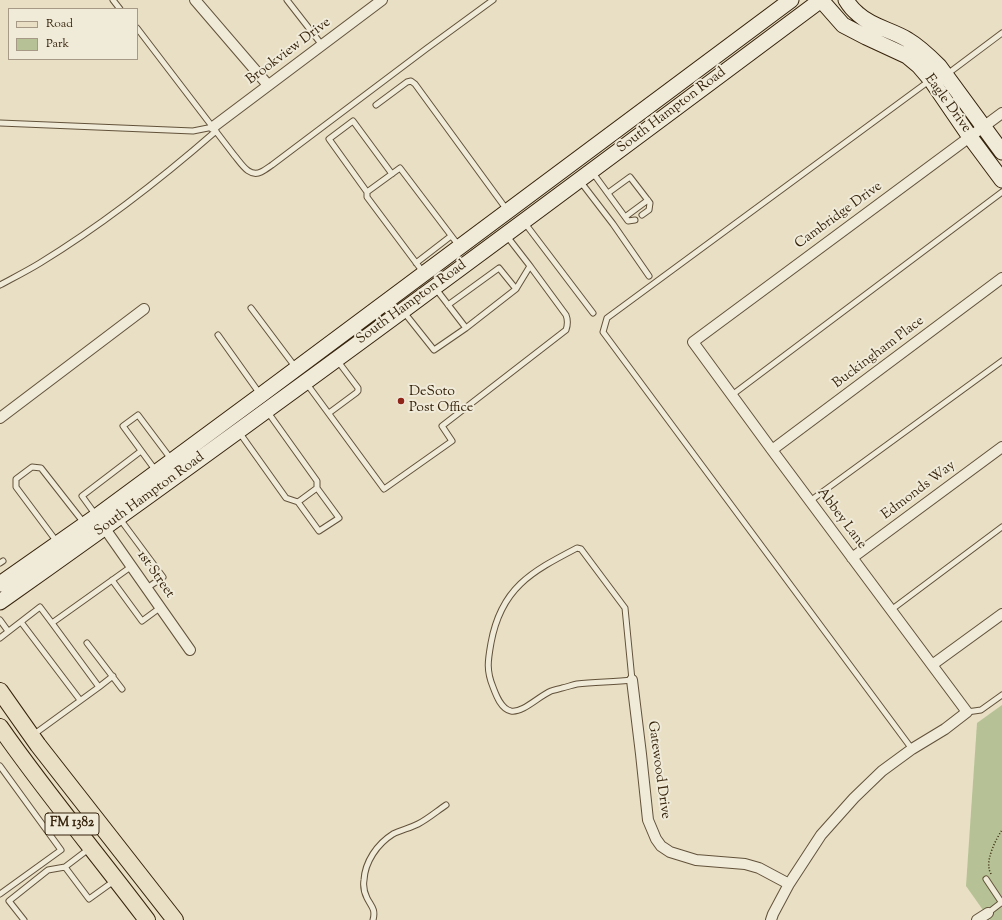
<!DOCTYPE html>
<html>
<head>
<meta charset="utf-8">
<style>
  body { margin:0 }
  #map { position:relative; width:1002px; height:920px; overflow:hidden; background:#e8dfc5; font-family:"Sorts Mill Goudy",serif }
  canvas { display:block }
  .legend { position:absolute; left:8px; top:8px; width:130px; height:52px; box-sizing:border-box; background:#f0ead9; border:1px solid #a69a87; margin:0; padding:5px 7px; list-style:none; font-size:12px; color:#36230b }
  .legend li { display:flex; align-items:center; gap:8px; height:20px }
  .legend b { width:20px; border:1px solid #a69a87 }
</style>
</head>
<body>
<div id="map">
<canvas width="1002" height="920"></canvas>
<ul class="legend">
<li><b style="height:5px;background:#e8dfc5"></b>Road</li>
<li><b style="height:11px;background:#b6c295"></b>Park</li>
</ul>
</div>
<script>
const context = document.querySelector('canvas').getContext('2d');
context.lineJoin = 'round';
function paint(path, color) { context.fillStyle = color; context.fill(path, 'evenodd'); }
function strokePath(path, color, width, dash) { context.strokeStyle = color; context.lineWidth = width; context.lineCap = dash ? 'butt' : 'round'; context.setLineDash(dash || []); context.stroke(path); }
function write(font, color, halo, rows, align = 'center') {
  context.font = font + ' "Sorts Mill Goudy",serif'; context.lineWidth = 4; context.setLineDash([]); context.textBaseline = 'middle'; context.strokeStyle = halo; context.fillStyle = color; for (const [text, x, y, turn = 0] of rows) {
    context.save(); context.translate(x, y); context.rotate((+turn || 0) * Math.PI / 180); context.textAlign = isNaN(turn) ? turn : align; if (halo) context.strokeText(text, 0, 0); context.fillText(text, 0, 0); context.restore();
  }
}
const green = new Path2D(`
  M1002,705V920H990L966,886L977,723Z`);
const path = new Path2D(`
  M991,874C990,872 989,870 989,868C987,857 996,839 1002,830`);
const lane = new Path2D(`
  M113,0L120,9
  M287,0L322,45
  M137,28L234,155C241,163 249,178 261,172C265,170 269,167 272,165L426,49L493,0
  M946,75L1002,33
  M376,105L407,82L411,81L415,84L507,210
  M0,123L193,131L213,127
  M593,173L628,221L635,220
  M580,181L613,224L649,276
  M367,192L329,139L353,121L392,174
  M608,193L630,177L650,203L649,210L642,215
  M625,217L648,200
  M524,222L593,313
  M416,263L451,236
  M423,272L367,197V192L400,168L459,246
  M0,285C13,278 27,271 40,263C102,225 161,179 216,131
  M436,289L466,328
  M448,305L499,268L516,289
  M251,308L296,368
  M403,311L434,350L466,328L516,289L530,266
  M218,335L260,394
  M307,384L384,489L452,441L442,426L566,330C568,324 568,320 566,315L530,266L506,235
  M732,395L1002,192
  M267,411L317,481V488
  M329,413L356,393L358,391V388L337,360
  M239,432L286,498L298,502L319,531L339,518L317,488L298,502
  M156,471L123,426L138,415L171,459
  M810,501L1002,361
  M95,514L82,496L141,451
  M120,519L163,577L147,588
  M57,542L16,487V479L32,467L41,468L84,523
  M577,548L581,549L625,608L632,680C615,682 594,682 577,684C572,685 567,687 562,688C559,689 554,690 551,691C539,696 523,713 511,711C501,709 496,695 493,687C486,670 488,660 491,643C501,588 531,572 577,548Z
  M0,563L3,561
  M112,580L142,621L161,607
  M891,610L1002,527
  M0,620L8,631
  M21,622L80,700
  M0,638L40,607L52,623
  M87,643L122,689
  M99,687L113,676
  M967,712L981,710L1002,695
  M33,735L99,687L52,623L132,566
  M912,749L603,332L607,318L929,81
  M0,766L61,850L0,894
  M48,832L66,818
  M90,848L65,867L89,899L114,881
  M986,879L1002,903
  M988,913L1002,902
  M24,920L9,901L48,870L65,867
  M373,920C376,909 371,906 367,898C364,892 363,886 364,880C365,862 377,844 393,834C401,830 410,828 418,824C428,819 437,811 446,805`);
const street = new Path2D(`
  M195,0L268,85
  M213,127L382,0
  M0,418L144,309
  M772,450L1002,278
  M101,523L190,650
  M852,558L1002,447
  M932,665L1002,614
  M632,680L641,754L648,820L656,839L661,846L670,852L696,860L745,864L759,868L789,884
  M771,920L773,914L789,884L821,835L854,798L882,771L912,749L945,729L967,712L772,450L693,342L1002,113
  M977,920L988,913`);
const secondary = new Path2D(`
  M821,0L843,25L866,37L907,56L919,66L931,80L970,137L1002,180
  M846,0C849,5 853,10 858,14C872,27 892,30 908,40C920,47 929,56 939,66L1002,152
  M0,584L97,516L261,395L791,0
  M0,602C277,406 549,203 821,0`);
const primary = new Path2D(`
  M0,691L38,745L175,920
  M0,727C46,793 98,855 147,920`);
const markers = [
  [401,401,4,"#8f2418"]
];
const shields = [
  [72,824,54]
];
const shieldNames = [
  ["FM 1382",72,824]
];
const streetNames = [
  ["Brookview Drive",289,52,-37],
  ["Eagle Drive",947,104,54],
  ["South Hampton Road",672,111,-37],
  ["Cambridge Drive",839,216,-36],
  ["South Hampton Road",412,303,-36],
  ["Buckingham Place",879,353,-37],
  ["Edmonds Way",919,491,-37],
  ["South Hampton Road",150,495,-36],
  ["Abbey Lane",841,519,53],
  ["1st Street",155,575,55],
  ["Gatewood Drive",658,770,82]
];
const poiNames = [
  ["DeSoto",409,393],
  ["Post Office",409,409]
];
paint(green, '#b6c295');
strokePath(lane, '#62523a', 7);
strokePath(street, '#62523a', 12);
strokePath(secondary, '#36230b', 17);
strokePath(primary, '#36230b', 18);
strokePath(path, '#36230b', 1.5, [1, 2]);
strokePath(lane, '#f0ead9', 5);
strokePath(street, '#f0ead9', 10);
strokePath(secondary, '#f0ead9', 15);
strokePath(primary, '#e8dfc5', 16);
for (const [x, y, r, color] of markers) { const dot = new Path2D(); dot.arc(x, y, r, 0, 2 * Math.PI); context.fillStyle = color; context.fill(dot); strokePath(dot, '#f0ead9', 1.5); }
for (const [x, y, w] of shields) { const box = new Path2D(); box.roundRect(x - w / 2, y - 11, w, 22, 3); context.fillStyle = '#f0ead9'; context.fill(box); strokePath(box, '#36230b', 1); }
write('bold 13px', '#36230b', null, shieldNames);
write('14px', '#36230b', '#f0ead9', streetNames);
write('14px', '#36230b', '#f0ead9', poiNames, 'left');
</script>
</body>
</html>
